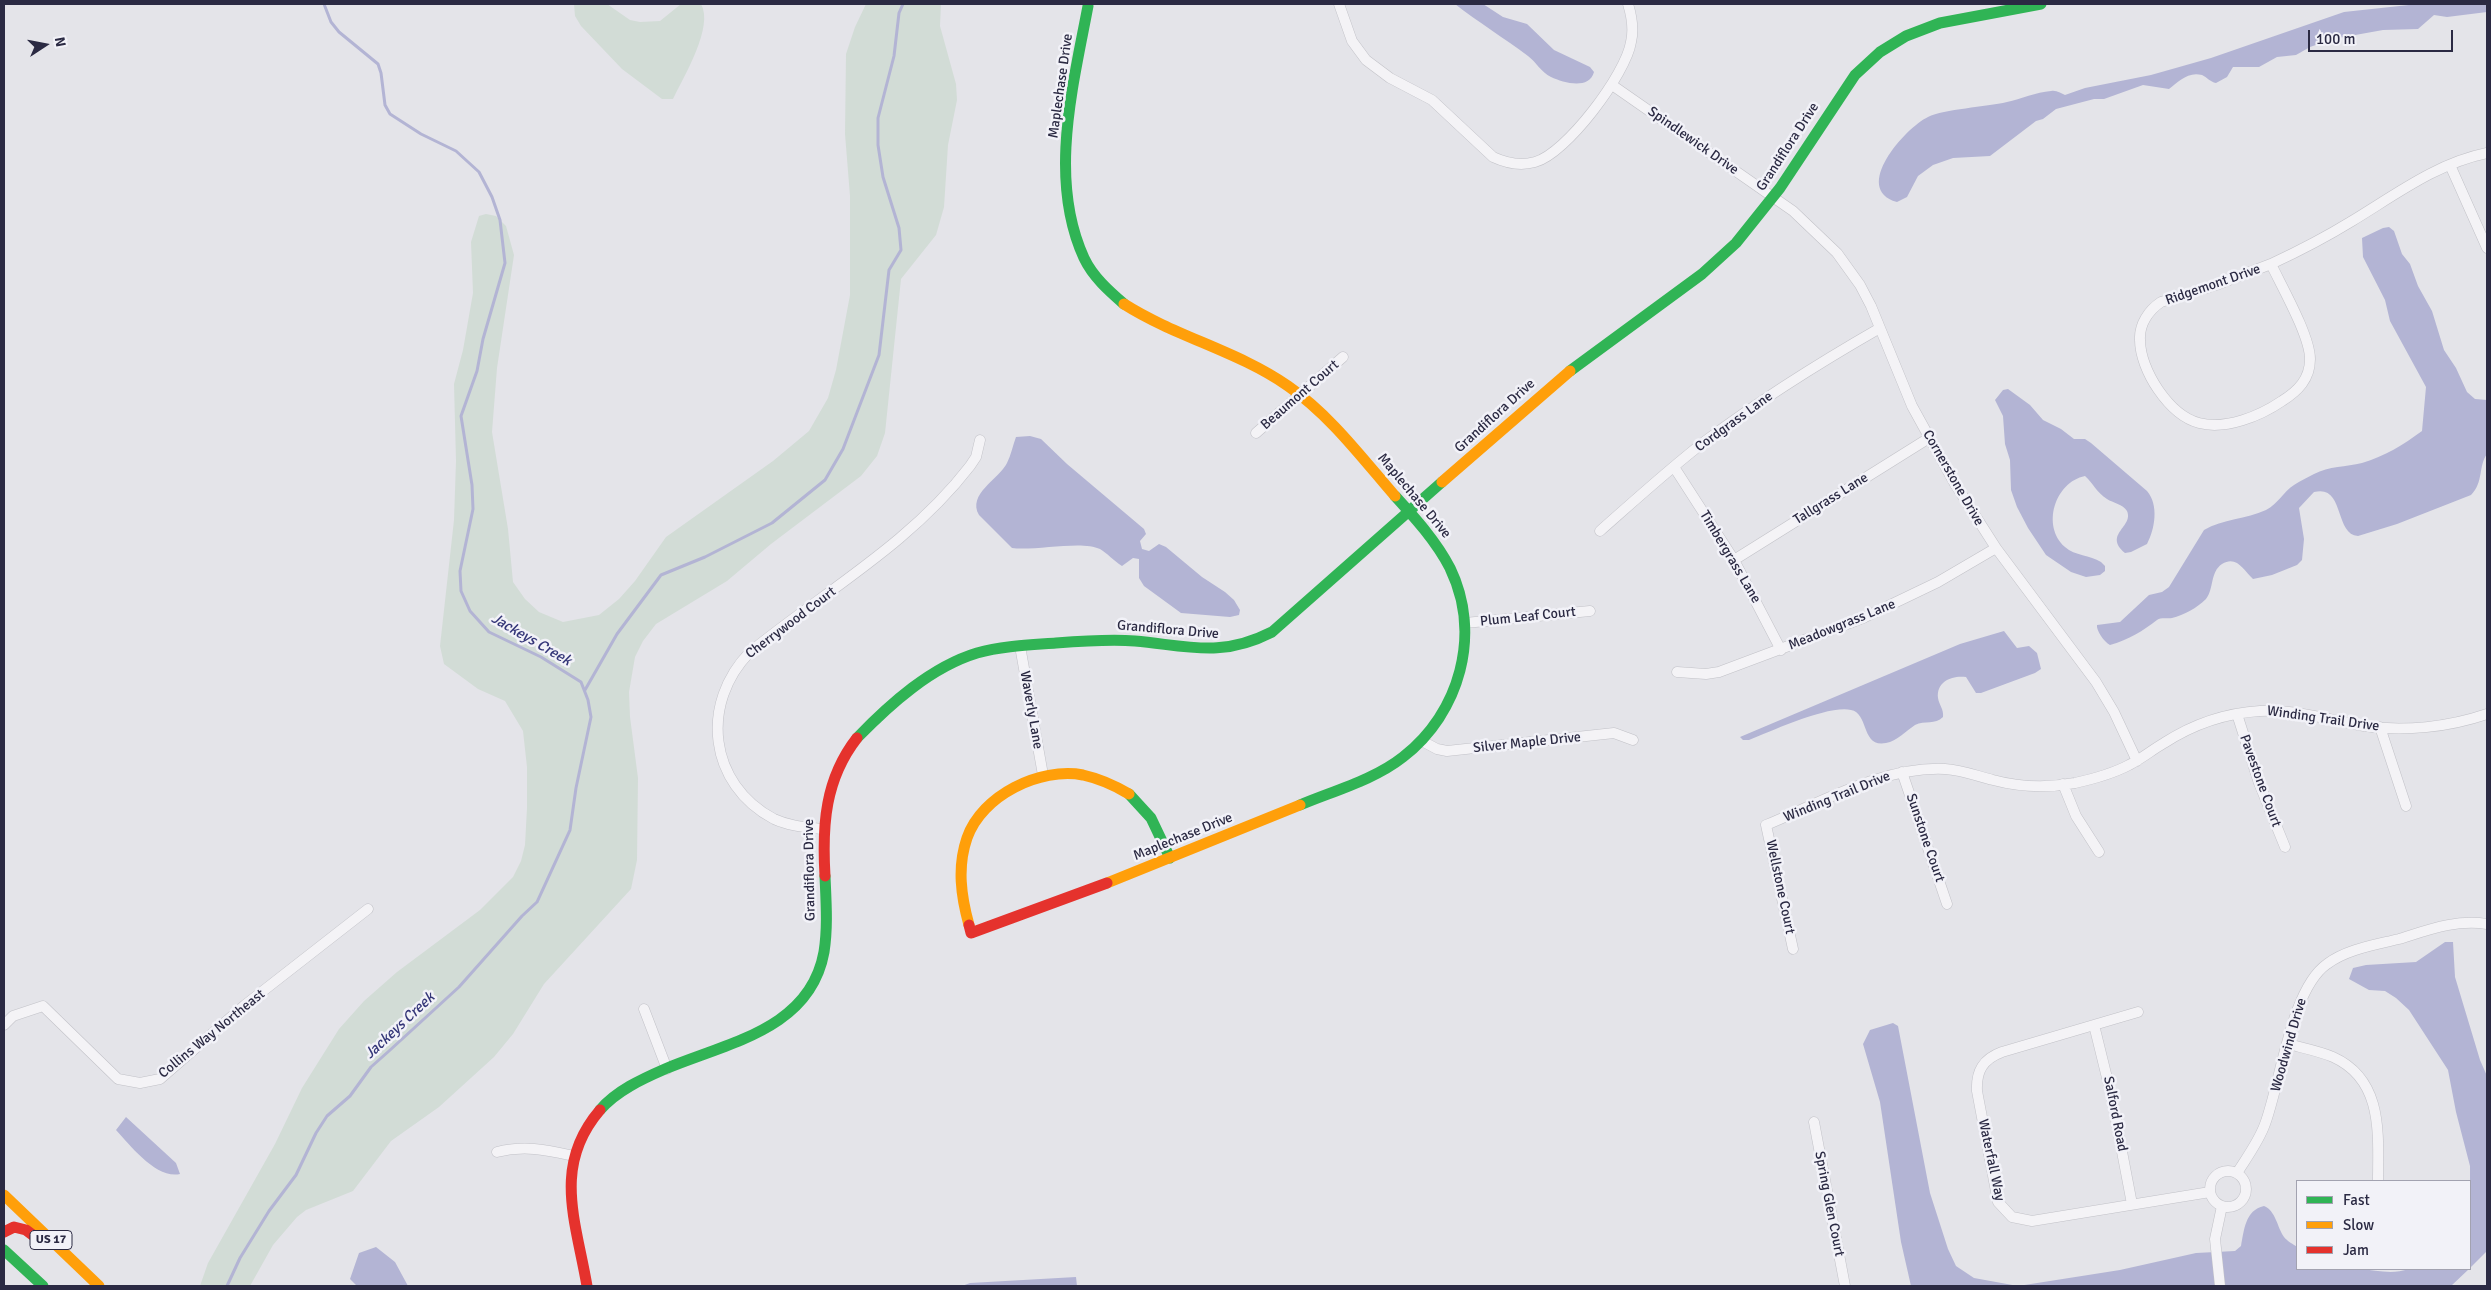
<!DOCTYPE html>
<html>
<head>
<meta charset="utf-8">
<style>
  body { margin:0 }
  #map { position:relative; width:2491px; height:1290px; overflow:hidden; background:#e4e4e9; font-family:Signika,sans-serif }
  canvas { display:block }
  .frame { position:absolute; inset:0; border:5px solid #2b2a43; pointer-events:none }
  .legend { position:absolute; left:2296px; top:1180px; width:175px; height:90px; box-sizing:border-box; background:#f2f2f8; border:1px solid #a2a2b0; margin:0; padding:6px 9px; list-style:none; font-size:15px; color:#2b2a43 }
  .legend li { display:flex; align-items:center; gap:10px; height:25px }
  .legend b { width:25px; border:1px solid #a2a2b0 }
  .north { position:absolute; left:20px; top:20px; width:50px; height:50px; -webkit-text-stroke:4px #f2f2f8; paint-order:stroke; rotate:79deg; font-size:14px; font-weight:700; line-height:20px; text-align:center; color:#2b2a43 }
  .north::after { content:''; display:block; margin:auto; width:18px; height:22px; background:#2b2a43; clip-path:polygon(50% 0,100% 100%,50% 72%,0 100%) }
  .scale { position:absolute; left:2308px; top:30px; width:145px; height:22px; box-sizing:border-box; border:2px solid #2b2a43; border-top:0; padding-left:6px; font-size:15px; line-height:18px; white-space:nowrap; color:#2b2a43; -webkit-text-stroke:4px #f2f2f8; paint-order:stroke }
</style>
</head>
<body>
<div id="map">
<canvas width="2491" height="1290"></canvas>
<div class="frame"></div>
<ul class="legend">
<li><b style="height:6px;background:#30b455"></b>Fast</li>
<li><b style="height:6px;background:#ff9f0a"></b>Slow</li>
<li><b style="height:6px;background:#e5322d"></b>Jam</li>
</ul>
<div class="north">N</div>
<div class="scale">100 m</div>
</div>
<script>
const context = document.querySelector('canvas').getContext('2d');
context.lineJoin = 'round';
function paint(path, color) { context.fillStyle = color; context.fill(path, 'evenodd'); }
function strokePath(path, color, width, dash) { context.strokeStyle = color; context.lineWidth = width; context.lineCap = dash ? 'butt' : 'round'; context.setLineDash(dash || []); context.stroke(path); }
function write(font, color, halo, rows, align = 'center') {
  context.font = font + ' Signika,sans-serif'; context.lineWidth = 5; context.setLineDash([]); context.textBaseline = 'middle'; context.strokeStyle = halo; context.fillStyle = color; for (const [text, x, y, turn = 0] of rows) {
    context.save(); context.translate(x, y); context.rotate((+turn || 0) * Math.PI / 180); context.textAlign = isNaN(turn) ? turn : align; if (halo) context.strokeText(text, 0, 0); context.fillText(text, 0, 0); context.restore();
  }
}
const green = new Path2D(`
  M574,4H607L630,20L640,22L660,21L681,4H701C714,27 684,76 673,99H662L622,69L581,26L575,16Z
  M866,4H941L940,26L956,84L957,100L948,145L944,207L936,235L901,279L885,433L877,456L861,476L771,544L727,581L656,624L643,641L635,657L629,692L630,717L638,778L637,860L631,889L544,984L513,1034L494,1057L439,1107L391,1141L353,1191L306,1210L297,1217L273,1245L250,1286H200L208,1263L275,1144L302,1088L339,1029L364,1001L397,972L480,910L513,877L521,861L525,845L527,808V767L523,731L505,701L478,689L444,664L440,646L454,520L456,461L454,384L463,350L473,293L471,242L479,216L486,214L496,216L506,226L514,255L497,368L492,432L508,529L513,582L525,599L539,612L563,622L599,615L619,599L635,581L666,537L773,461L809,431L828,398L836,370L850,295V196L845,134L846,54L855,27Z`);
const water = new Path2D(`
  M1455,4H1483L1503,17L1527,24L1554,50L1590,67L1594,72C1589,90 1564,83 1551,77C1541,72 1536,62 1528,56C1504,38 1478,22 1455,4Z
  M2418,4H2487V12L2447,17L2434,15L2418,29L2383,30L2333,39L2310,47L2296,55L2277,57L2259,67H2233L2227,77L2216,83C2210,82 2207,77 2202,75C2188,71 2178,82 2169,89L2143,85L2104,99H2094L2056,109L2043,119L2036,121L1990,156L1953,158L1933,165L1918,176L1907,197L1897,202C1851,189 1905,128 1928,117C1944,109 1986,107 2007,102C2021,99 2036,92 2051,91C2057,90 2060,93 2065,95L2085,88L2151,75L2211,58L2344,12Z
  M2389,227L2394,231L2402,254L2410,264L2418,286L2432,311L2444,350L2456,368L2467,392L2475,399L2487,400V454C2478,466 2484,482 2471,495L2397,524L2358,536C2334,534 2345,484 2314,492L2299,508L2304,539L2302,560L2297,565L2272,575L2253,579C2244,571 2237,555 2222,564C2210,572 2214,589 2206,599C2197,608 2184,615 2172,618C2168,619 2161,617 2157,620C2143,631 2128,640 2110,645C2104,642 2096,630 2097,625L2120,622L2149,595L2162,592L2169,587L2204,530C2223,519 2246,519 2266,510C2278,504 2283,492 2294,485C2300,481 2308,477 2314,474C2329,466 2346,467 2362,463C2385,456 2403,445 2422,431L2426,387L2390,321L2385,300L2363,257L2362,238L2383,228Z
  M2008,389L2030,405L2043,420L2061,429L2074,439H2085L2091,443L2147,491C2159,505 2155,529 2147,544L2131,552L2125,553C2103,534 2134,527 2127,511C2123,504 2113,503 2107,499C2097,493 2093,483 2085,476C2055,482 2041,526 2065,547C2075,556 2090,555 2101,562L2105,566V571L2100,575L2086,577L2071,572L2046,555L2028,528L2017,507L2011,490L2010,460L2005,444L2003,416L1995,400L2003,390Z
  M1030,436L1041,439L1067,464L1144,529L1146,534L1140,541L1142,549L1149,551L1159,544L1166,547L1202,577L1225,592L1234,600L1240,610L1239,615L1230,617L1181,613L1144,586L1139,578V559L1133,558L1122,566C1114,561 1107,553 1100,549C1082,540 1035,551 1012,548L979,515C967,494 999,479 1007,463C1011,455 1013,445 1016,437Z
  M2004,631L2017,648L2029,646L2037,653L2041,669L2035,673L1981,693H1976L1966,677C1953,675 1936,681 1938,698C1939,705 1944,709 1943,717C1935,725 1925,720 1915,725C1906,731 1897,741 1886,743C1861,748 1869,713 1851,710C1828,705 1772,731 1749,740H1743L1740,737L1960,644Z
  M2445,942H2453L2455,977L2480,1060L2487,1076V1251L2470,1268V1166L2456,1112L2448,1070L2409,1010L2396,998L2385,991L2369,990L2349,979L2353,968L2366,965L2416,962Z
  M1893,1023L1898,1026L1930,1193L1948,1249L1956,1266L1974,1278L2018,1286L2120,1270L2196,1253L2235,1251L2241,1246C2244,1231 2245,1210 2264,1206C2276,1211 2277,1227 2284,1237C2287,1241 2293,1244 2297,1247V1269C2318,1269 2339,1268 2359,1269C2377,1270 2391,1275 2409,1269H2469L2451,1286H1911L1901,1242L1880,1102L1863,1044L1870,1030Z
  M126,1117L176,1163L180,1174C156,1179 131,1146 116,1130Z
  M376,1247L395,1262L408,1286H357L350,1279L359,1253Z
  M1076,1277L1077,1286H962L970,1283Z`);
const stream = new Path2D(`
  M585,690L617,634L661,575L705,557L772,523L825,480L843,449L879,355L889,270L901,250L899,228L883,177L878,145V118L894,56L899,13L903,4
  M227,1286L240,1258L269,1211L296,1175L316,1133L327,1116L350,1096L371,1067L389,1051L459,987L522,916L537,902L570,830L576,788L591,717L588,700L581,682L541,657L489,632L470,611L461,591L460,571L473,509L472,485L461,416L477,371L483,339L505,263L500,220L492,197L479,172L456,151L421,134L390,114L385,105L381,73L378,64L339,32L331,22L324,4`);
const street = new Path2D(`
  M1339,4L1352,41L1366,60L1390,78L1432,100L1493,157C1506,163 1521,166 1535,162C1566,154 1626,74 1631,42C1634,29 1632,17 1628,4
  M1612,85L1793,211L1837,253L1860,285L1871,306L1912,406L1955,484L1996,548L2096,682L2114,712L2137,761
  M2450,165L2487,248
  M2271,264C2282,287 2310,336 2310,359C2310,379 2298,391 2282,401C2260,416 2226,430 2199,423C2169,415 2140,370 2140,340C2139,324 2149,310 2161,302L2216,285Z
  M2271,264C2299,251 2326,237 2352,221C2395,195 2437,163 2487,153
  M1256,433L1343,357
  M1674,467L1734,560L1781,650
  M1600,531C1634,501 1668,470 1704,442C1760,400 1819,363 1880,328
  M1734,560L1929,438
  M1465,623L1590,611
  M1020,646L1043,775
  M1677,672L1706,674L1719,672L1863,618L1938,582L1996,548
  M2237,714L2259,783L2285,847
  M2380,727L2406,806
  M1422,741L1437,749L1447,751L1614,733L1633,740
  M1902,772L1947,904
  M2063,784L2076,816L2099,852
  M822,829C805,827 789,826 774,819C708,784 700,703 750,652C825,591 910,544 970,466L976,457L980,440
  M1793,949L1766,825C1822,802 1884,766 1945,769C1962,770 1977,776 1993,780C2019,787 2048,788 2075,783C2093,779 2112,774 2129,765C2141,759 2152,750 2164,743C2192,725 2226,713 2260,711C2295,709 2329,720 2364,726C2404,732 2449,727 2487,714
  M644,1009L667,1069
  M2138,1012L2002,1052C1983,1059 1976,1071 1977,1091L1998,1202L2012,1217L2032,1221L2210,1192
  M4,1025L13,1016L43,1006L118,1079L140,1083L160,1079L245,1005L368,909
  M2094,1025L2111,1094L2132,1204
  M2288,1044C2303,1048 2319,1051 2333,1057C2384,1080 2378,1135 2378,1181
  M1814,1122L1845,1286
  M497,1152C525,1145 546,1150 574,1156
  M2210 1189a18 18 0 1 1 36 0a18 18 0 1 1-36 0Z
  M2237,1173C2247,1157 2259,1141 2265,1124C2281,1081 2291,989 2327,964C2347,949 2375,945 2399,939C2428,930 2456,919 2487,924
  M2220,1286L2215,1239L2222,1206`);
const fast = new Path2D(`
  M1088,6C1073,86 1048,180 1084,258C1093,277 1109,291 1124,304
  M1570,371L1702,274L1736,243L1780,188L1855,75L1880,52L1906,36L1940,23L2041,4
  M857,738C890,704 931,667 977,653C1002,646 1029,645 1056,643C1082,641 1109,639 1135,641C1189,646 1221,658 1272,632L1442,482
  M1129,794L1151,818L1170,858
  M1300,805C1333,791 1374,780 1403,757C1460,713 1482,634 1450,568C1436,541 1415,518 1395,496
  M600,1110C616,1091 642,1079 665,1069C726,1043 810,1030 824,952C828,927 826,901 825,876
  M4,1250L43,1286`);
const slow = new Path2D(`
  M1124,304C1176,337 1238,351 1288,386C1330,415 1362,458 1395,496
  M1442,482L1570,371
  M1107,883L1300,805
  M969,925C961,896 957,867 967,838C982,795 1040,767 1083,775C1101,779 1114,785 1129,794
  M4,1195L99,1286`);
const jam = new Path2D(`
  M825,876C822,825 825,779 857,738
  M969,925L971,933L1107,883
  M4,1232L14,1227L26,1230L42,1242
  M587,1286C576,1221 552,1166 600,1110`);
const shields = [
  [51,1240,42]
];
const shieldNames = [
  ["US 17",51,1240]
];
const streetNames = [
  ["Maplechase Drive",1061,86,-82],
  ["Spindlewick Drive",1693,141,35],
  ["Grandiflora Drive",1788,147,-57],
  ["Ridgemont Drive",2213,285,-19],
  ["Beaumont Court",1300,395,-41],
  ["Grandiflora Drive",1495,416,-42],
  ["Cordgrass Lane",1734,422,-36],
  ["Cornerstone Drive",1953,478,60],
  ["Maplechase Drive",1414,496,50],
  ["Tallgrass Lane",1831,499,-32],
  ["Timbergrass Lane",1730,557,59],
  ["Plum Leaf Court",1528,617,-6],
  ["Cherrywood Court",791,623,-37],
  ["Meadowgrass Lane",1842,625,-22],
  ["Grandiflora Drive",1168,630,5],
  ["Waverly Lane",1031,710,80],
  ["Winding Trail Drive",2323,719,8],
  ["Silver Maple Drive",1527,743,-6],
  ["Pavestone Court",2260,781,70],
  ["Winding Trail Drive",1837,797,-22],
  ["Maplechase Drive",1183,837,-22],
  ["Sunstone Court",1925,838,71],
  ["Grandiflora Drive",810,870,-91],
  ["Wellstone Court",1780,887,78],
  ["Collins Way Northeast",212,1034,-39],
  ["Woodwind Drive",2289,1045,-74],
  ["Salford Road",2115,1114,79],
  ["Waterfall Way",1991,1160,78],
  ["Spring Glen Court",1829,1204,79]
];
const waterNames = [
  ["Jackeys Creek",531,640,30],
  ["Jackeys Creek",400,1026,-43]
];
paint(green, '#d2dcd6');
paint(water, '#b3b4d4');
strokePath(stream, '#b3b4d4', 3);
strokePath(street, '#c1c1c7', 11);
strokePath(street, '#f4f3f6', 10);
strokePath(fast, '#30b455', 11);
strokePath(slow, '#ff9f0a', 11);
strokePath(jam, '#e5322d', 11);
for (const [x, y, w] of shields) { const box = new Path2D(); box.roundRect(x - w / 2, y - 9.5, w, 19, 4); context.fillStyle = '#f2f2f8'; context.fill(box); strokePath(box, '#2b2a43', 1); }
write('bold 12px', '#2b2a43', null, shieldNames);
write('14px', '#2b2a43', '#f2f2f8', streetNames);
write('italic 15px', '#343678', '#f2f2f8', waterNames);
</script>
</body>
</html>
